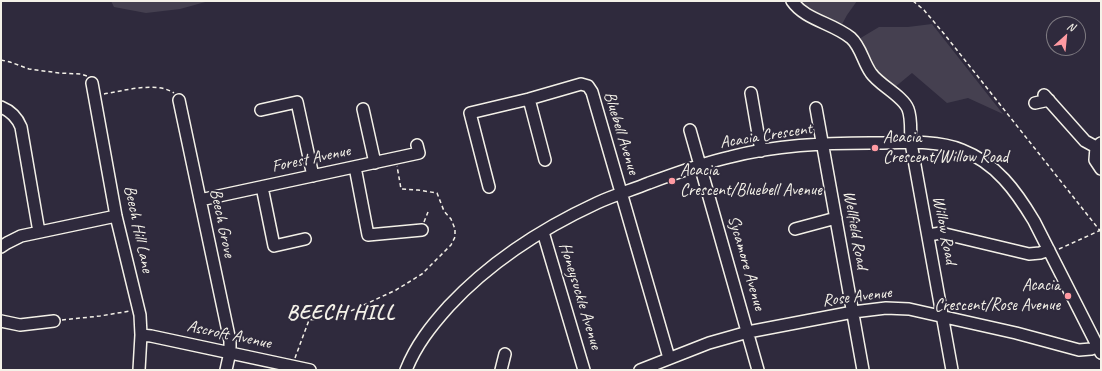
<!DOCTYPE html>
<html>
<head>
<meta charset="utf-8">
<style>
  body { margin:0 }
  #map { position:relative; width:1102px; height:371px; overflow:hidden; background:#2f2a3d; font-family:Caveat,sans-serif }
  canvas { display:block }
  .frame { position:absolute; inset:0; border:2px solid #f4f1e8; pointer-events:none }
  .north { position:absolute; left:1046px; top:16px; width:40px; height:40px; box-sizing:border-box; background:#2f2a3d; border:1px solid #7e7a81; border-radius:50%; rotate:27deg; font-size:11px; font-weight:700; line-height:16px; text-align:center; color:#f4f1e8 }
  .north::after { content:''; display:block; margin:auto; width:14px; height:18px; background:#ff9aa2; clip-path:polygon(50% 0,100% 100%,50% 72%,0 100%) }
</style>
</head>
<body>
<div id="map">
<canvas width="1102" height="371"></canvas>
<div class="frame"></div>
<div class="north">N</div>
</div>
<script>
const context = document.querySelector('canvas').getContext('2d');
context.lineJoin = 'round';
function paint(path, color) { context.fillStyle = color; context.fill(path, 'evenodd'); }
function strokePath(path, color, width, dash) { context.strokeStyle = color; context.lineWidth = width; context.lineCap = dash ? 'butt' : 'round'; context.setLineDash(dash || []); context.stroke(path); }
function write(font, color, halo, rows, align = 'center') {
  context.font = font + ' Caveat,sans-serif'; context.lineWidth = 4; context.setLineDash([]); context.textBaseline = 'middle'; context.strokeStyle = halo; context.fillStyle = color; for (const [text, x, y, turn = 0] of rows) {
    context.save(); context.translate(x, y); context.rotate((+turn || 0) * Math.PI / 180); context.textAlign = isNaN(turn) ? turn : align; if (halo) context.strokeText(text, 0, 0); context.fillText(text, 0, 0); context.restore();
  }
}
const green = new Path2D(`
  M111,1H209L180,9L146,13L114,7Z
  M797,1H857L847,15L840,28L814,15Z
  M932,24L1003,114L968,98L947,103L912,73L895,87L877,73L859,39L879,27H908Z`);
const path = new Path2D(`
  M913,1L924,10L945,35L1101,232
  M1,60L10,62L29,69L59,73L81,74L87,76
  M104,94C123,91 156,81 174,93
  M424,222L428,212
  M1059,249L1101,230
  M62,320L100,316L130,311
  M295,358L309,320L338,317L396,290L422,274L451,245L455,237V229L451,219L444,211L437,193L418,190L401,189L397,166`);
const minor = new Path2D(`
  M792,1C805,20 833,23 851,38C861,47 863,62 871,73C879,85 903,96 908,109C912,119 910,132 911,143L952,370
  M92,83L116,216L140,315L141,335L139,370
  M751,93L761,151
  M1044,95L1085,141L1096,147
  M529,99L545,160
  M179,100L230,341V352L226,370
  M1035,103L1049,100
  M1,107C11,111 17,117 21,127L39,232
  M816,108L863,370
  M363,109L375,163
  M261,110L297,102L313,176
  M690,130L758,370
  M1101,143L1096,147L1095,160L1101,169
  M355,167L368,235L422,230
  M262,187L274,246L305,239
  M489,187L470,113L529,99L581,84L588,86L592,92L669,358
  M200,200L419,153L417,145
  M795,229L836,218
  M543,232L584,370
  M928,235L941,233L1029,254L1040,253L1049,250
  M1,247L7,243L21,236L116,216
  M1,321L20,325L54,321
  M141,335L151,336L310,370
  M406,370C416,345 431,326 449,306C490,262 543,228 597,203C614,195 632,190 649,183C676,173 703,163 730,157C776,145 823,143 870,143C900,143 934,139 962,150C996,163 1016,191 1034,221L1101,353
  M501,370L505,354
  M640,370L709,343L748,332L853,312L886,308L909,309L1016,333L1079,350L1091,349L1097,347`);
const markers = [
  [875,148,4,"#ff9aa2"],
  [672,181,4,"#ff9aa2"],
  [1068,296,4,"#ff9aa2"]
];
const streetNames = [
  ["Bluebell Avenue",621,133,73],
  ["Acacia Crescent",766,136,-9],
  ["Forest Avenue",311,159,-12],
  ["Beech Grove",222,223,78],
  ["Beech Hill Lane",138,229,78],
  ["Wellfield Road",855,230,80],
  ["Willow Road",944,230,79],
  ["Sycamore Avenue",746,263,74],
  ["Honeysuckle Avenue",580,296,73],
  ["Rose Avenue",857,297,-7],
  ["Ascroft Avenue",229,335,12]
];
const poiNames = [
  ["Acacia",883,138],
  ["Crescent/Willow Road",883,158],
  ["Acacia",680,171],
  ["Crescent/Bluebell Avenue",680,191],
  ["Acacia",1060,286,"right"],
  ["Crescent/Rose Avenue",1060,306,"right"]
];
const districtNames = [
  ["BEECH HILL",341,313]
];
paint(green, '#454050');
strokePath(minor, '#f4f1e8', 14);
strokePath(path, '#f4f1e8', 1.5, [4, 3]);
strokePath(minor, '#2f2a3d', 11);
for (const [x, y, r, color] of markers) { const dot = new Path2D(); dot.arc(x, y, r, 0, 2 * Math.PI); context.fillStyle = color; context.fill(dot); strokePath(dot, '#2f2a3d', 1.5); }
write('17px', '#f4f1e8', '#2f2a3d', streetNames);
write('17px', '#f4f1e8', '#2f2a3d', poiNames, 'left');
context.letterSpacing = '1px';
write('bold 21px', '#f4f1e8', '#2f2a3d', districtNames);
context.letterSpacing = '0px';
</script>
</body>
</html>
